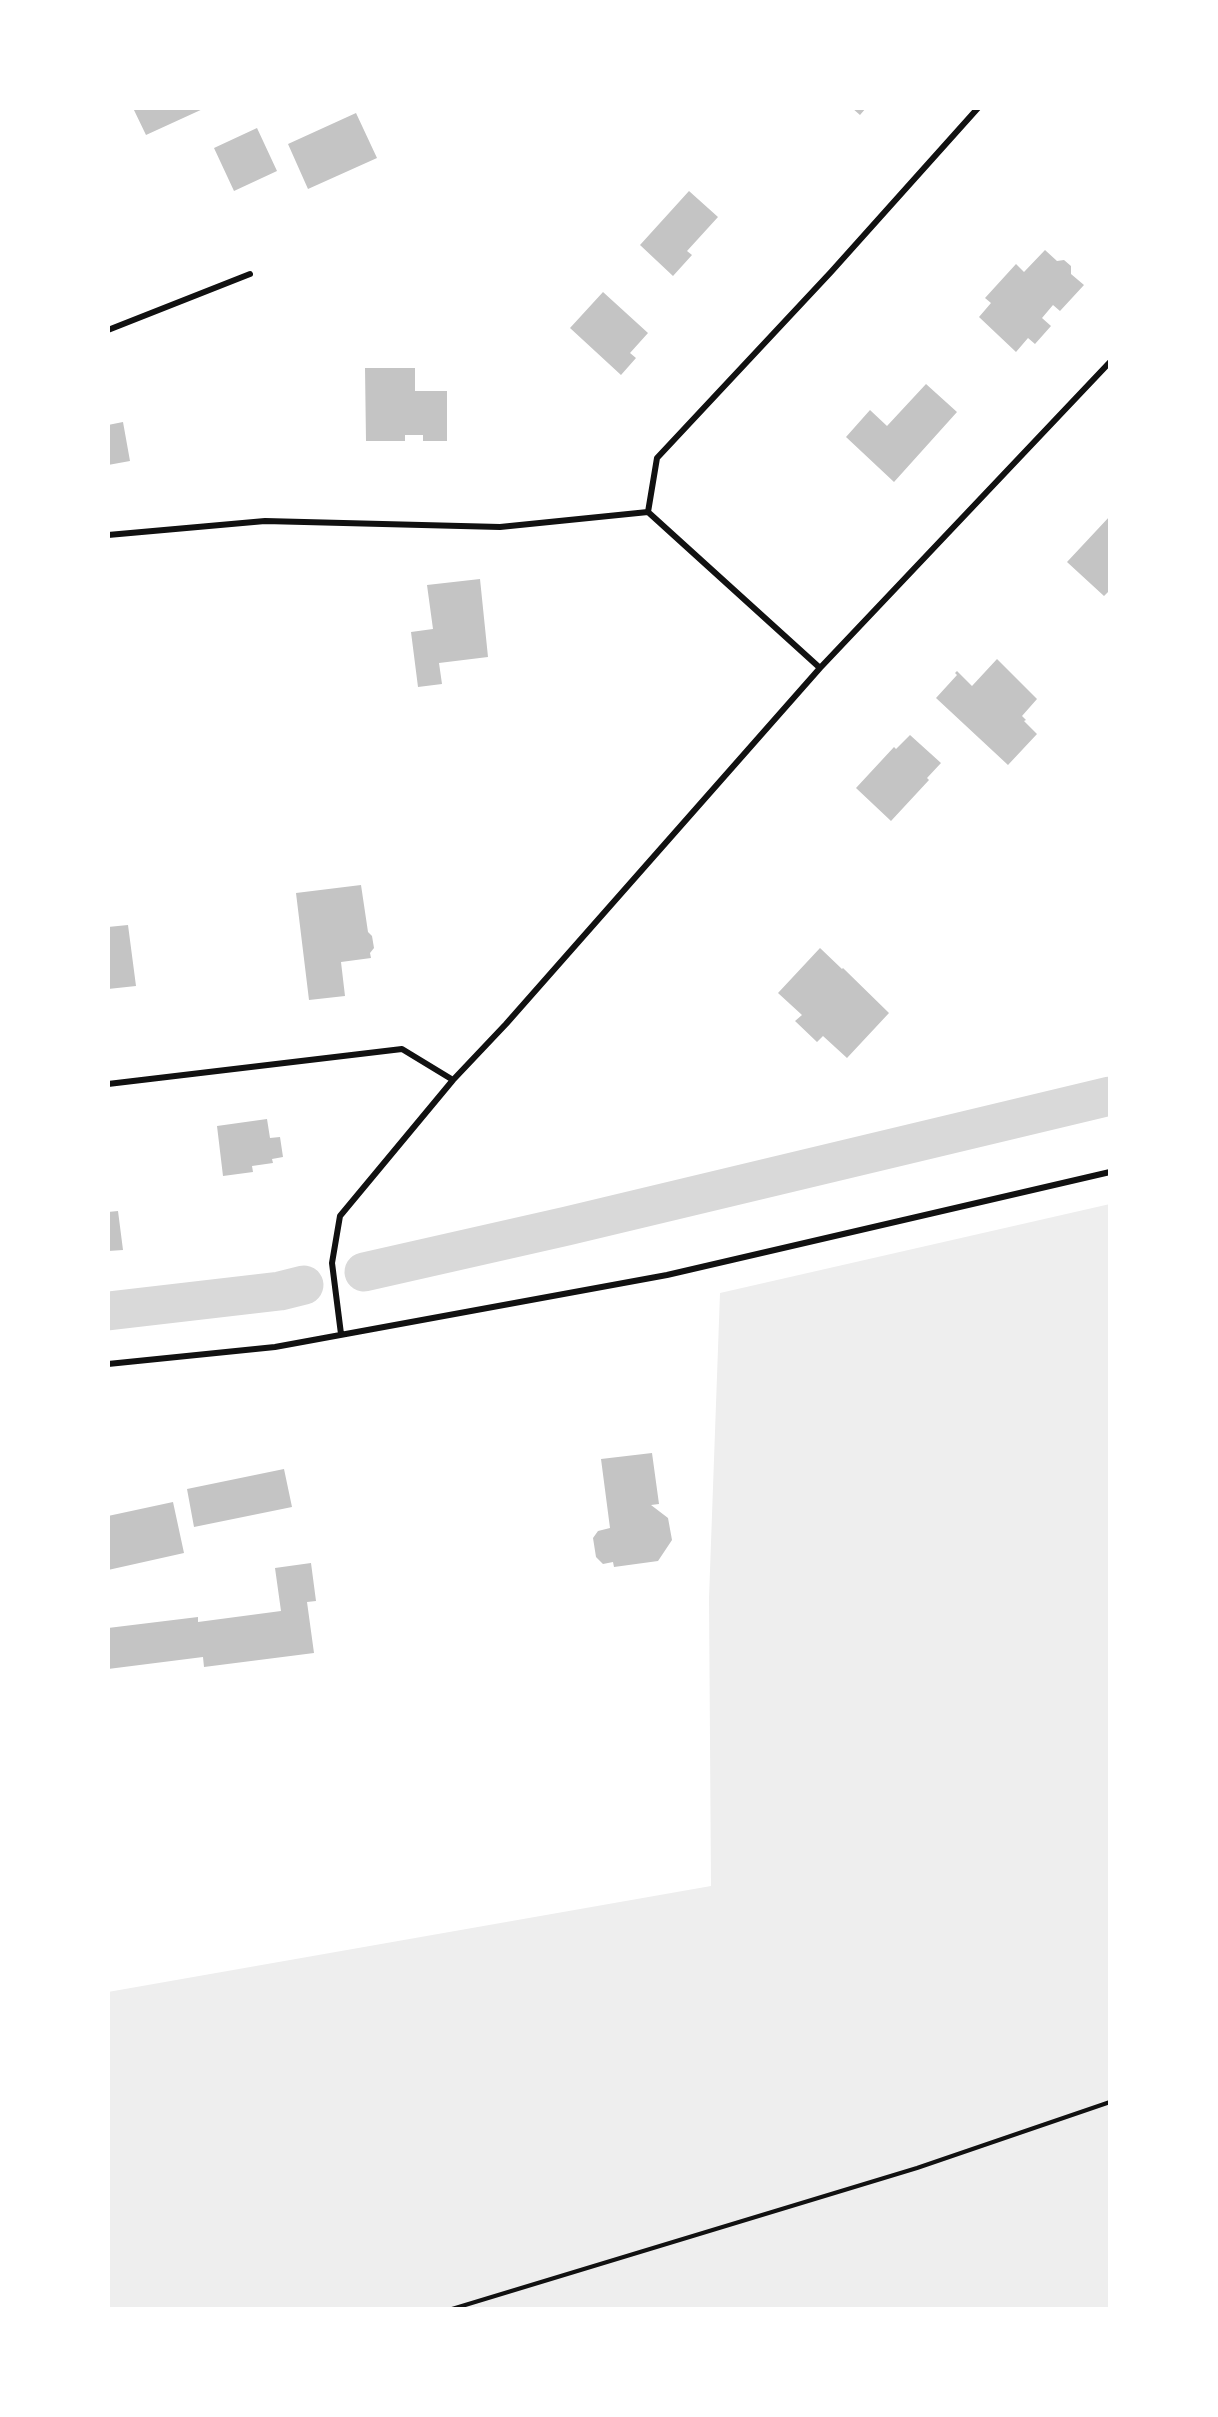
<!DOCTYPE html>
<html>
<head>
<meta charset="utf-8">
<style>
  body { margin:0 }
  #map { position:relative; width:1218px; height:2417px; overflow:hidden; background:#fff; font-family:"Golos Text",sans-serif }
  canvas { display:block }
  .frame { position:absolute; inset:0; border:110px solid #fff; pointer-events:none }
</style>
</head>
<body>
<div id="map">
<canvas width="1218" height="2417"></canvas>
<div class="frame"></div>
</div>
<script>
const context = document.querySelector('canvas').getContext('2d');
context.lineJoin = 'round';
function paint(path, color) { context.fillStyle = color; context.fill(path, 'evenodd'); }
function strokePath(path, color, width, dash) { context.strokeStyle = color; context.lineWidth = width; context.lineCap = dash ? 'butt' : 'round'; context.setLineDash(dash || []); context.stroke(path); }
const green = new Path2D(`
  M1110,1204V2309H108V1992L711,1886L709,1598L720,1293Z`);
const canal = new Path2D(`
  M364,1272L567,1226L1110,1096
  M108,1311L280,1291L304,1285`);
const building = new Path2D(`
  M133,108H205L146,135Z
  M852,108H866L860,115Z
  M356,113L377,158L308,189L288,144Z
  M257,128L277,171L234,191L214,148Z
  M689,191L718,217L687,251L692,255L673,276L640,245Z
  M1045,250L1057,261L1064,260L1071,266V274L1084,285L1060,311L1053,305L1042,318L1051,326L1035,344L1028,338L1016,352L979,317L991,303L985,298L1016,264L1024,272Z
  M603,292L648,333L630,353L636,358L621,375L570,328Z
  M365,368H415V391H447V441H423V435H405V441H366Z
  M926,384L957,412L894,482L846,437L870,410L887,426Z
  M123,422L130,461L108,465V425Z
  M1110,516V590L1104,596L1067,562Z
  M480,579L488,657L439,663L442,684L418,687L411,632L433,629L427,585Z
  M997,659L1037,699L1022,716L1026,720L1024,721L1037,734L1008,765L936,698L957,675L955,673L957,671L972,686Z
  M910,735L941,763L927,778L929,780L891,821L856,788L894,747L896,749Z
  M361,885L368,932L372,936L374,948L370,953L371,958L341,962L345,996L309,1000L296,893Z
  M128,925L136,986L108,989V927Z
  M820,948L842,969L843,968L889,1013L847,1058L823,1036L817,1042L795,1021L802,1015L778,993Z
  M267,1119L270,1138L280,1137L283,1157L272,1159L273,1163L252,1166L253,1172L223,1176L217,1126Z
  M118,1211L123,1250L108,1251V1212Z
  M652,1453L659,1504L651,1505L668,1518L672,1540L658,1561L614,1567L613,1562L603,1564L596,1557L593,1538L598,1531L610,1528L601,1459Z
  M284,1469L292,1507L194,1527L187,1489Z
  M173,1502L184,1553L108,1570V1516Z
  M311,1563L316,1601L307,1602L314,1653L204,1667L203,1657L108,1669V1628L198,1617V1622L281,1611L275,1568Z`);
const path = new Path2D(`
  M452,2309L917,2168L1110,2102`);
const minor = new Path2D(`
  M108,330L250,274
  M108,535L265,521L500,527L648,512
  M820,668L648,512L657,458L831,272L978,108
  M108,1084L402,1049L453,1080
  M341,1334L332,1263L340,1216L453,1080L506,1024L820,668L1110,362
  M108,1364L275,1347L667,1275L1110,1172`);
paint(green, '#eee');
strokePath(canal, '#d9d9d9', 39);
paint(building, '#c4c4c4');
strokePath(path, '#111', 4);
strokePath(minor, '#111', 6);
</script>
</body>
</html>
